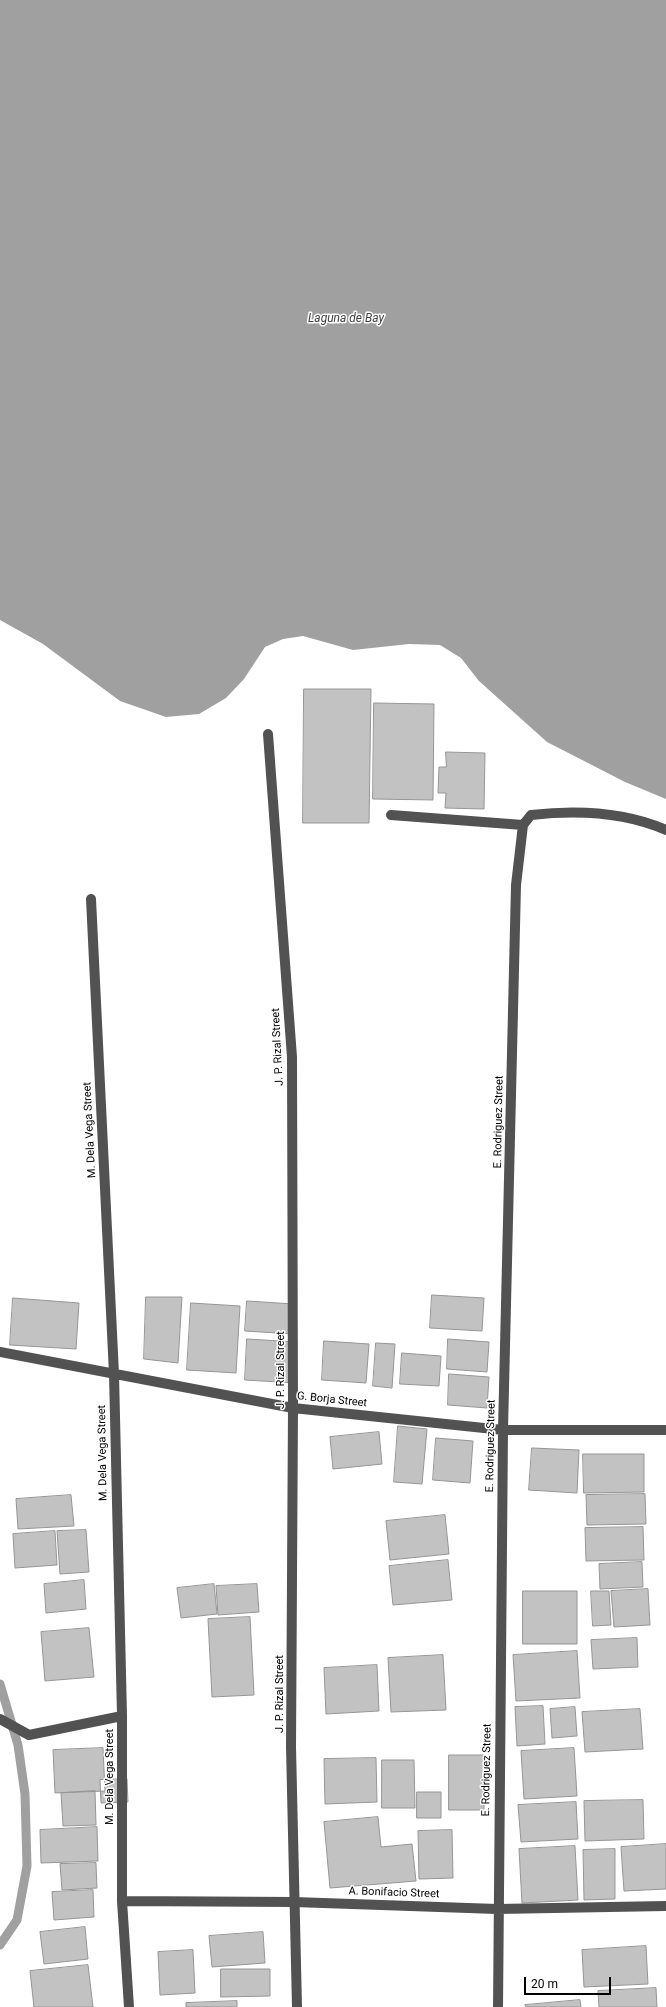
<!DOCTYPE html>
<html>
<head>
<meta charset="utf-8">
<style>
  body { margin:0 }
  #map { position:relative; width:666px; height:2007px; overflow:hidden; background:#fff; font-family:Roboto,sans-serif }
  canvas { display:block }
  .scale { position:absolute; left:524px; top:1977px; width:87px; height:18px; box-sizing:border-box; border:2px solid #000; border-top:0; padding-left:5px; font-size:12px; line-height:14px; white-space:nowrap; color:#000; -webkit-text-stroke:3px #fff; paint-order:stroke }
</style>
</head>
<body>
<div id="map">
<canvas width="666" height="2007"></canvas>
<div class="scale">20 m</div>
</div>
<script>
const context = document.querySelector('canvas').getContext('2d');
context.lineJoin = 'round';
function paint(path, color) { context.fillStyle = color; context.fill(path, 'evenodd'); }
function strokePath(path, color, width, dash) { context.strokeStyle = color; context.lineWidth = width; context.lineCap = dash ? 'butt' : 'round'; context.setLineDash(dash || []); context.stroke(path); }
function write(font, color, halo, rows, align = 'center') {
  context.font = font + ' Roboto,sans-serif'; context.lineWidth = 3; context.setLineDash([]); context.textBaseline = 'middle'; context.strokeStyle = halo; context.fillStyle = color; for (const [text, x, y, turn = 0] of rows) {
    context.save(); context.translate(x, y); context.rotate((+turn || 0) * Math.PI / 180); context.textAlign = isNaN(turn) ? turn : align; if (halo) context.strokeText(text, 0, 0); context.fillText(text, 0, 0); context.restore();
  }
}
const water = new Path2D(`
  M0,0H666V799L625,782L547,742L479,681L461,658L440,645L409,644L353,650L303,636L283,639L265,647L244,679L226,698L199,714L166,717L120,701L43,644L0,620Z`);
const stream = new Path2D(`
  M0,1684L18,1745L25,1794L27,1866L17,1920L0,1945`);
const building = new Path2D(`
  M304,689H371L369,823H303Z
  M374,703L434,704L433,800L373,799Z
  M446,752L485,753L484,809L445,808L446,793H438L439,767H446Z
  M432,1295L484,1298L482,1331L430,1328Z
  M146,1297H182L178,1363L144,1359Z
  M13,1298L79,1303L76,1349L10,1345Z
  M247,1301L294,1304L293,1334L245,1331Z
  M191,1303L240,1306L236,1373L187,1370Z
  M247,1339L297,1342L295,1383L245,1380Z
  M448,1339L489,1342L487,1372L447,1369Z
  M324,1341L369,1344L366,1383L322,1380Z
  M376,1343L395,1344L392,1388L373,1386Z
  M402,1353L441,1356L439,1386L400,1384Z
  M449,1374L489,1377L487,1408L448,1405Z
  M398,1426L427,1429L422,1484L394,1482Z
  M379,1432L382,1464L333,1469L330,1437Z
  M436,1438L473,1441L470,1483L433,1480Z
  M532,1448L579,1450L577,1493L529,1490Z
  M583,1454H644V1492L584,1493Z
  M645,1494L646,1524L587,1525L586,1495Z
  M71,1495L74,1526L18,1529L16,1499Z
  M445,1515L449,1554L390,1560L386,1521Z
  M643,1527L644,1560L586,1561L585,1528Z
  M86,1530L89,1572L60,1574L57,1531Z
  M55,1531L57,1565L15,1568L13,1534Z
  M448,1560L452,1600L393,1605L389,1566Z
  M642,1562L643,1587L600,1589L599,1564Z
  M84,1580L86,1609L46,1613L44,1584Z
  M214,1584L217,1614L181,1618L177,1588Z
  M257,1584L259,1612L218,1615L216,1586Z
  M648,1589L650,1625L614,1627L611,1591Z
  M523,1591H577V1644H523Z
  M591,1591H609L611,1625L593,1626Z
  M250,1617L254,1695L212,1697L208,1619Z
  M89,1628L94,1677L45,1681L41,1632Z
  M637,1638L638,1667L593,1669L591,1640Z
  M577,1651L580,1698L516,1701L513,1655Z
  M443,1655L446,1710L391,1712L388,1658Z
  M377,1665L379,1711L326,1714L324,1668Z
  M543,1706L545,1744L517,1746L515,1707Z
  M575,1707L577,1736L552,1738L550,1709Z
  M640,1709L643,1749L585,1752L582,1712Z
  M103,1748L105,1791L55,1793L53,1750Z
  M574,1748L577,1796L524,1799L521,1751Z
  M449,1755H484V1810H449Z
  M376,1758L377,1802L325,1804L324,1759Z
  M382,1760H414L415,1808H382Z
  M127,1779L128,1802L101,1803L100,1780Z
  M95,1791L96,1825L63,1826L61,1793Z
  M417,1792H441V1818H417Z
  M643,1800L644,1839L585,1841L584,1801Z
  M576,1802L578,1839L521,1842L518,1805Z
  M378,1817L381,1847L412,1844L416,1881L330,1888L324,1822Z
  M97,1827L98,1861L41,1863L40,1830Z
  M452,1830L453,1878L419,1879L418,1831Z
  M666,1844V1889L624,1891L621,1847Z
  M575,1846L578,1900L522,1903L519,1849Z
  M615,1849V1899L584,1900L583,1850Z
  M96,1863L97,1888L62,1890L60,1864Z
  M93,1890L94,1917L54,1920L52,1892Z
  M85,1927L88,1959L44,1964L40,1932Z
  M263,1932L265,1963L212,1967L209,1936Z
  M646,1946L648,1984L584,1987L582,1950Z
  M193,1950L195,1993L160,1995L158,1952Z
  M88,1965L93,2007H34L30,1971Z
  M221,1969H270V1996L221,1997Z
  M656,1988L657,2007H599L598,1991Z
  M580,2000L581,2007H526L525,2005Z
  M237,2001V2007H186V2003Z`);
const minor = new Path2D(`
  M268,734L292,1057L293,1408L291,1747L297,2007
  M391,815L523,825
  M91,899L114,1374L122,1716V1901L129,2007
  M0,1352L293,1408L503,1430H666
  M0,1719L29,1735L122,1716
  M122,1901L294,1902L497,1909L666,1906
  M498,2007L503,1430L516,885L523,825L531,815C575,810 625,812 666,830`);
const streetNames = [
  ["J. P. Rizal Street",278,1047,-93],
  ["E. Rodriguez Street",499,1122,-89],
  ["M. Dela Vega Street",90,1130,-93],
  ["J. P. Rizal Street",281,1370,-90],
  ["G. Borja Street",332,1400,6],
  ["E. Rodriguez Street",491,1446,-89],
  ["M. Dela Vega Street",103,1453,-91],
  ["J. P. Rizal Street",280,1694,-90],
  ["E. Rodriguez Street",487,1770,-89],
  ["M. Dela Vega Street",110,1777,-90],
  ["A. Bonifacio Street",394,1893,2]
];
const waterNames = [
  ["Laguna de Bay",346,319]
];
paint(water, '#a0a0a0');
strokePath(stream, '#a0a0a0', 9);
paint(building, '#c2c2c2');
strokePath(building, '#969696', 1);
strokePath(minor, '#525252', 10);
write('11px', '#000', '#fff', streetNames);
write('italic 12px', '#414141', '#fff', waterNames);
</script>
</body>
</html>
